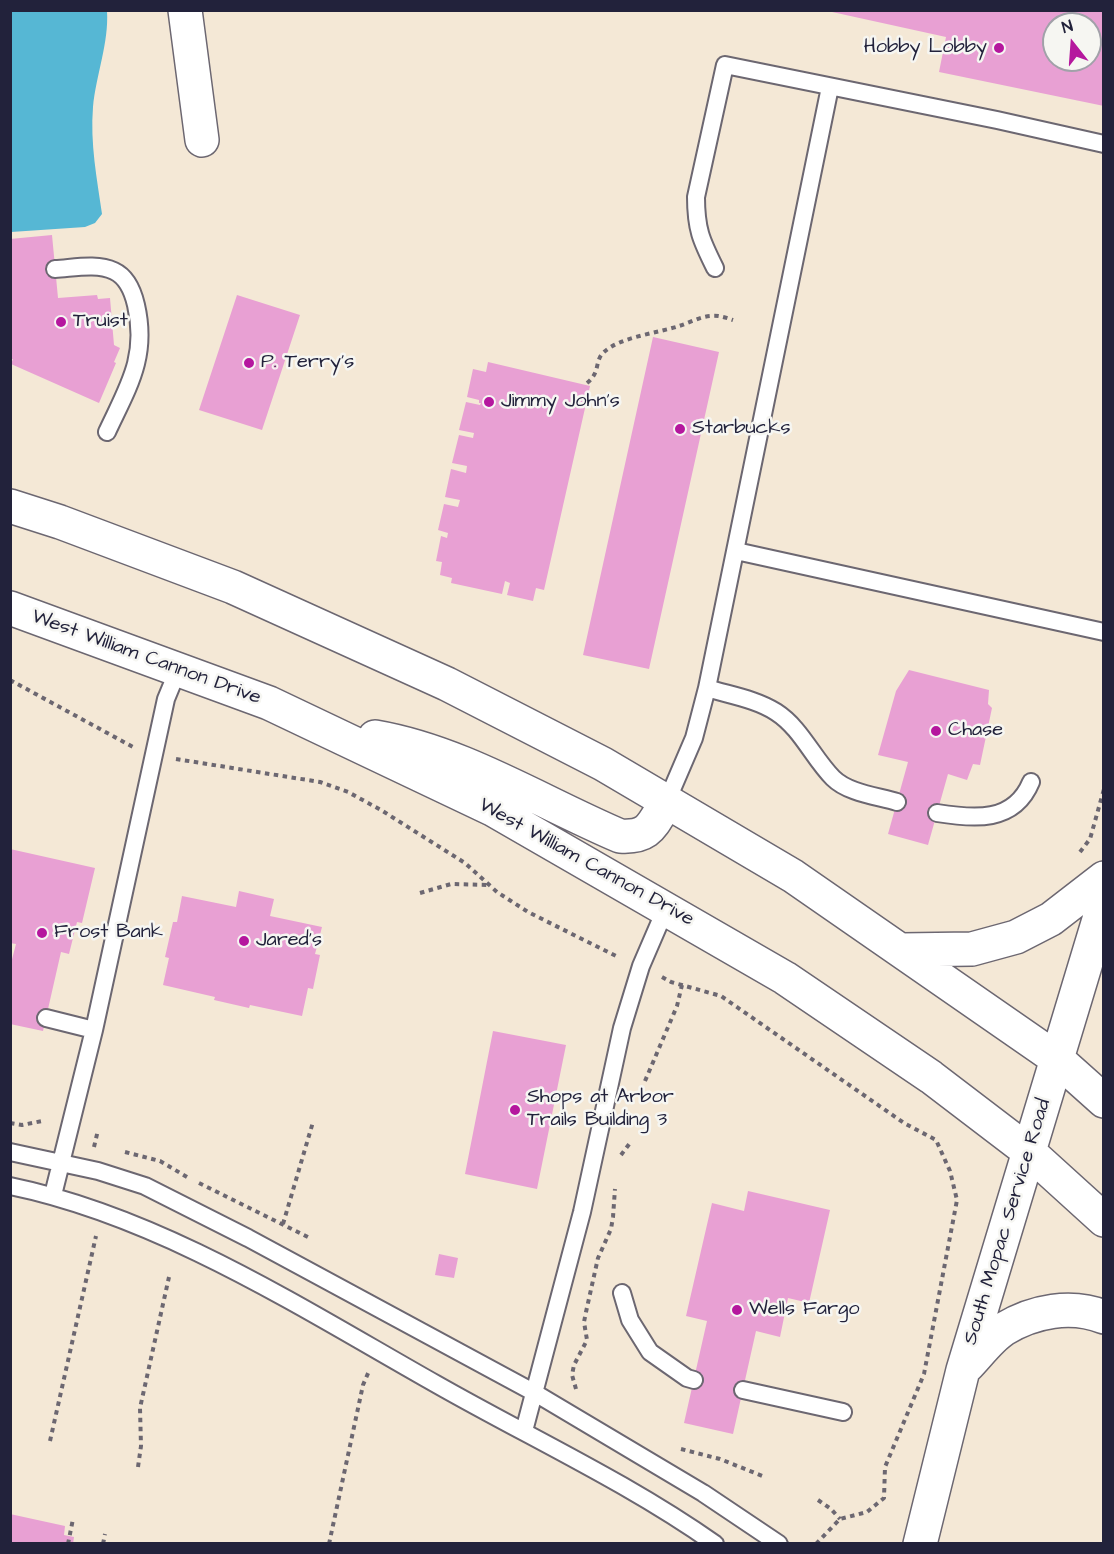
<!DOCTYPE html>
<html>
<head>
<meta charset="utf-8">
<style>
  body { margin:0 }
  #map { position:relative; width:1114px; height:1554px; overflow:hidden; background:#f4e8d6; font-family:"Architects Daughter",sans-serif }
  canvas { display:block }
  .frame { position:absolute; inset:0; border:12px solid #22223b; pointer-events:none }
  .north { position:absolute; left:1042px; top:12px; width:60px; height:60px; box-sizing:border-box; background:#f6f6f2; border:2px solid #a1a1a9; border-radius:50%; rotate:343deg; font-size:16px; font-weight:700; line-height:24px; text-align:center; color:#22223b }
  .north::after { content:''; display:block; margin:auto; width:21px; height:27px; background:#b5179e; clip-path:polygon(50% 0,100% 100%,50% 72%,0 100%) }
</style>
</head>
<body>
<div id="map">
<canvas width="1114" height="1554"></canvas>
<div class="frame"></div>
<div class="north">N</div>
</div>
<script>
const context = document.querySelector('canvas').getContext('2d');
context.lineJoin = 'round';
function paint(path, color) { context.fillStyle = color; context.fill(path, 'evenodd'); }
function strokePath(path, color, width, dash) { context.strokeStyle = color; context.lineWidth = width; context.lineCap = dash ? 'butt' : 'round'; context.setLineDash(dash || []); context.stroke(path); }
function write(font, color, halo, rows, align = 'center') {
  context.font = font + ' "Architects Daughter",sans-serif'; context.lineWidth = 5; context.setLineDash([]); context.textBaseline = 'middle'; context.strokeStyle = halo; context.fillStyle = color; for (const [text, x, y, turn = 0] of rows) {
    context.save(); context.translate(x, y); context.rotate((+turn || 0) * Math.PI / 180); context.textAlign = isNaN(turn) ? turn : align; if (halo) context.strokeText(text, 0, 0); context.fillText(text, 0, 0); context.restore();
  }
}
const water = new Path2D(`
  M11,10L107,11C109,43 96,75 93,107C90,143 97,179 102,214L95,223L85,227L11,232Z`);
const building = new Path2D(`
  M823,10H1104V106L939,72L946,37ZM1054,24H1090V60H1054Z
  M52,235L58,298L97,295L98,299L110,298L114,345L120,348L114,362L116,363L99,403L11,364L13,359H10V239Z
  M237,295L300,315L262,430L199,410Z
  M653,337L719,352L649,669L583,655Z
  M488,362L590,386L544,590L536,588L533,601L507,595L510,583L505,581L502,594L451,583L452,578L440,575L442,562L436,561L441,536L447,538L448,533L438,530L444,504L458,507L460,500L445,497L451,469L466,473L467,466L452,463L459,435L473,438L474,433L459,430L466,402L480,405L481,403H479V400L467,397L473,369L486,372Z
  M909,670L989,690L988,704L992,708L980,765L973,764L967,780L948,774L928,845L888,834L908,762L878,755L896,691Z
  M10,849L95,868L82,923L77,922L69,954L61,952L43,1031L10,1024V967L16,944L10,943Z
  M239,891L274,899L270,916L322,927L315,954L320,955L313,989L308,988L302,1016L250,1005L249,1008L214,1000L215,997L163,985L169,958L165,957L173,922H177L182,896L236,907Z
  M493,1031L566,1045L537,1189L465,1174Z
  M748,1191L830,1210L809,1303L788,1298L780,1337L756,1331L733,1434L684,1423L707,1321L686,1316L712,1203L744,1211Z
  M439,1254L458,1258L454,1278L435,1275Z
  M10,1514L65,1526L64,1535L74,1537L73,1544H10Z`);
const path = new Path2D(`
  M587,383C601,372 594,361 604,352C620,337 658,333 679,326C689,323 699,317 710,316C718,315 724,317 733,320
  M10,680L133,747
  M176,759L320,782L348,792L381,810L465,863L497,892L528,912L616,956
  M1080,852L1090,839L1104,789
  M420,893L451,884L490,885
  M662,977L671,982L721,996L904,1123L936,1140L950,1171L957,1200L924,1374L885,1467L884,1498L867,1512L840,1519L816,1544
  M645,1081L677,1006L682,985
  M10,1123L22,1125L42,1121
  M94,1147L98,1130
  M125,1152L160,1161L187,1177
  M621,1155L630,1143
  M199,1183L310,1238
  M283,1224L313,1122
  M576,1389L572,1375L574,1365L587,1340L584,1322L586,1312L598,1258L611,1229L613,1217L615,1189
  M50,1441L96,1236
  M681,1449L720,1459L765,1477
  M138,1467L141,1446L140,1408L169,1277
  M818,1500L831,1509L840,1519
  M68,1544L73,1519
  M103,1544L105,1534
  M329,1544L363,1385L369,1371`);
const service = new Path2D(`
  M715,268C701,240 696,229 696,197L725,65L997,120L1104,144
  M55,269C74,268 97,263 114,271C127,277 133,292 136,305C148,357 128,387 107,432
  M736,551L1104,632
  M707,688C729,695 756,699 776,712C801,728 813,758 833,778C848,793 877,796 897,802
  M667,801L694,738L707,688L830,87
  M937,813C974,819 1014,823 1031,782
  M46,1018L94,1030
  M10,1152L98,1171L145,1186L248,1238L535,1393L703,1493L779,1544
  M10,1186C161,1217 303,1309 436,1384C529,1437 627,1482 715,1544
  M53,1195L94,1030L166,699L178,670
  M622,1293L630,1320L650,1352L687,1378L694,1380
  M743,1390L843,1412
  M524,1431L582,1212L622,1028L641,966L666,908`);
const minor = new Path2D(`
  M185,10L202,140`);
const secondary = new Path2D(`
  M10,506L60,522L233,587L447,684L603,764L793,876L1057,1059L1104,1101
  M10,608L269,703L492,809L785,978L931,1077L1028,1151L1104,1220
  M375,737C462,752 540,802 620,836C651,838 652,824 667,801
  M902,950L972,949L1016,937L1051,919L1104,878
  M967,1366C978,1355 990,1338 1004,1329C1034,1311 1071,1304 1104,1317
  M920,1544L963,1370L1104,903`);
const markers = [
  [999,48,6,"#b5179e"],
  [61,322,6,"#b5179e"],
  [249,363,6,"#b5179e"],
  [489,402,6,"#b5179e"],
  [680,429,6,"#b5179e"],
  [936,731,6,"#b5179e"],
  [42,933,6,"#b5179e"],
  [244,941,6,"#b5179e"],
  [515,1110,6,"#b5179e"],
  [737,1310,6,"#b5179e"]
];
const poiNames = [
  ["Hobby Lobby",987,48,"right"],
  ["Truist",73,322],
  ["P. Terry's",261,363],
  ["Jimmy John's",501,402],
  ["Starbucks",692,429],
  ["Chase",948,731],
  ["Frost Bank",54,933],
  ["Jared's",256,941],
  ["Shops at Arbor",527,1098],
  ["Trails Building 3",527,1121],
  ["Wells Fargo",749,1310]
];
const streetNames = [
  ["West William Cannon Drive",146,658,20],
  ["West William Cannon Drive",586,863,29],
  ["South Mopac Service Road",1008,1222,-73]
];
paint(water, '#56b7d4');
paint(building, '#e8a0d3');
strokePath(service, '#6c6771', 20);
strokePath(minor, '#6c6771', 36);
strokePath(secondary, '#6c6771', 36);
strokePath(path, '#6c6771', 4, [4.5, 4.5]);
strokePath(service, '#fff', 16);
strokePath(minor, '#fff', 33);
strokePath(secondary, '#fff', 33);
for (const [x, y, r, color] of markers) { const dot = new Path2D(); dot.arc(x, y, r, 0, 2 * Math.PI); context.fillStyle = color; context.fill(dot); strokePath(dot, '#f6f6f2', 2); }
write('20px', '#22223b', '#f6f6f2', poiNames, 'left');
write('20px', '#22223b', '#f6f6f2', streetNames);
</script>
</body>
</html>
